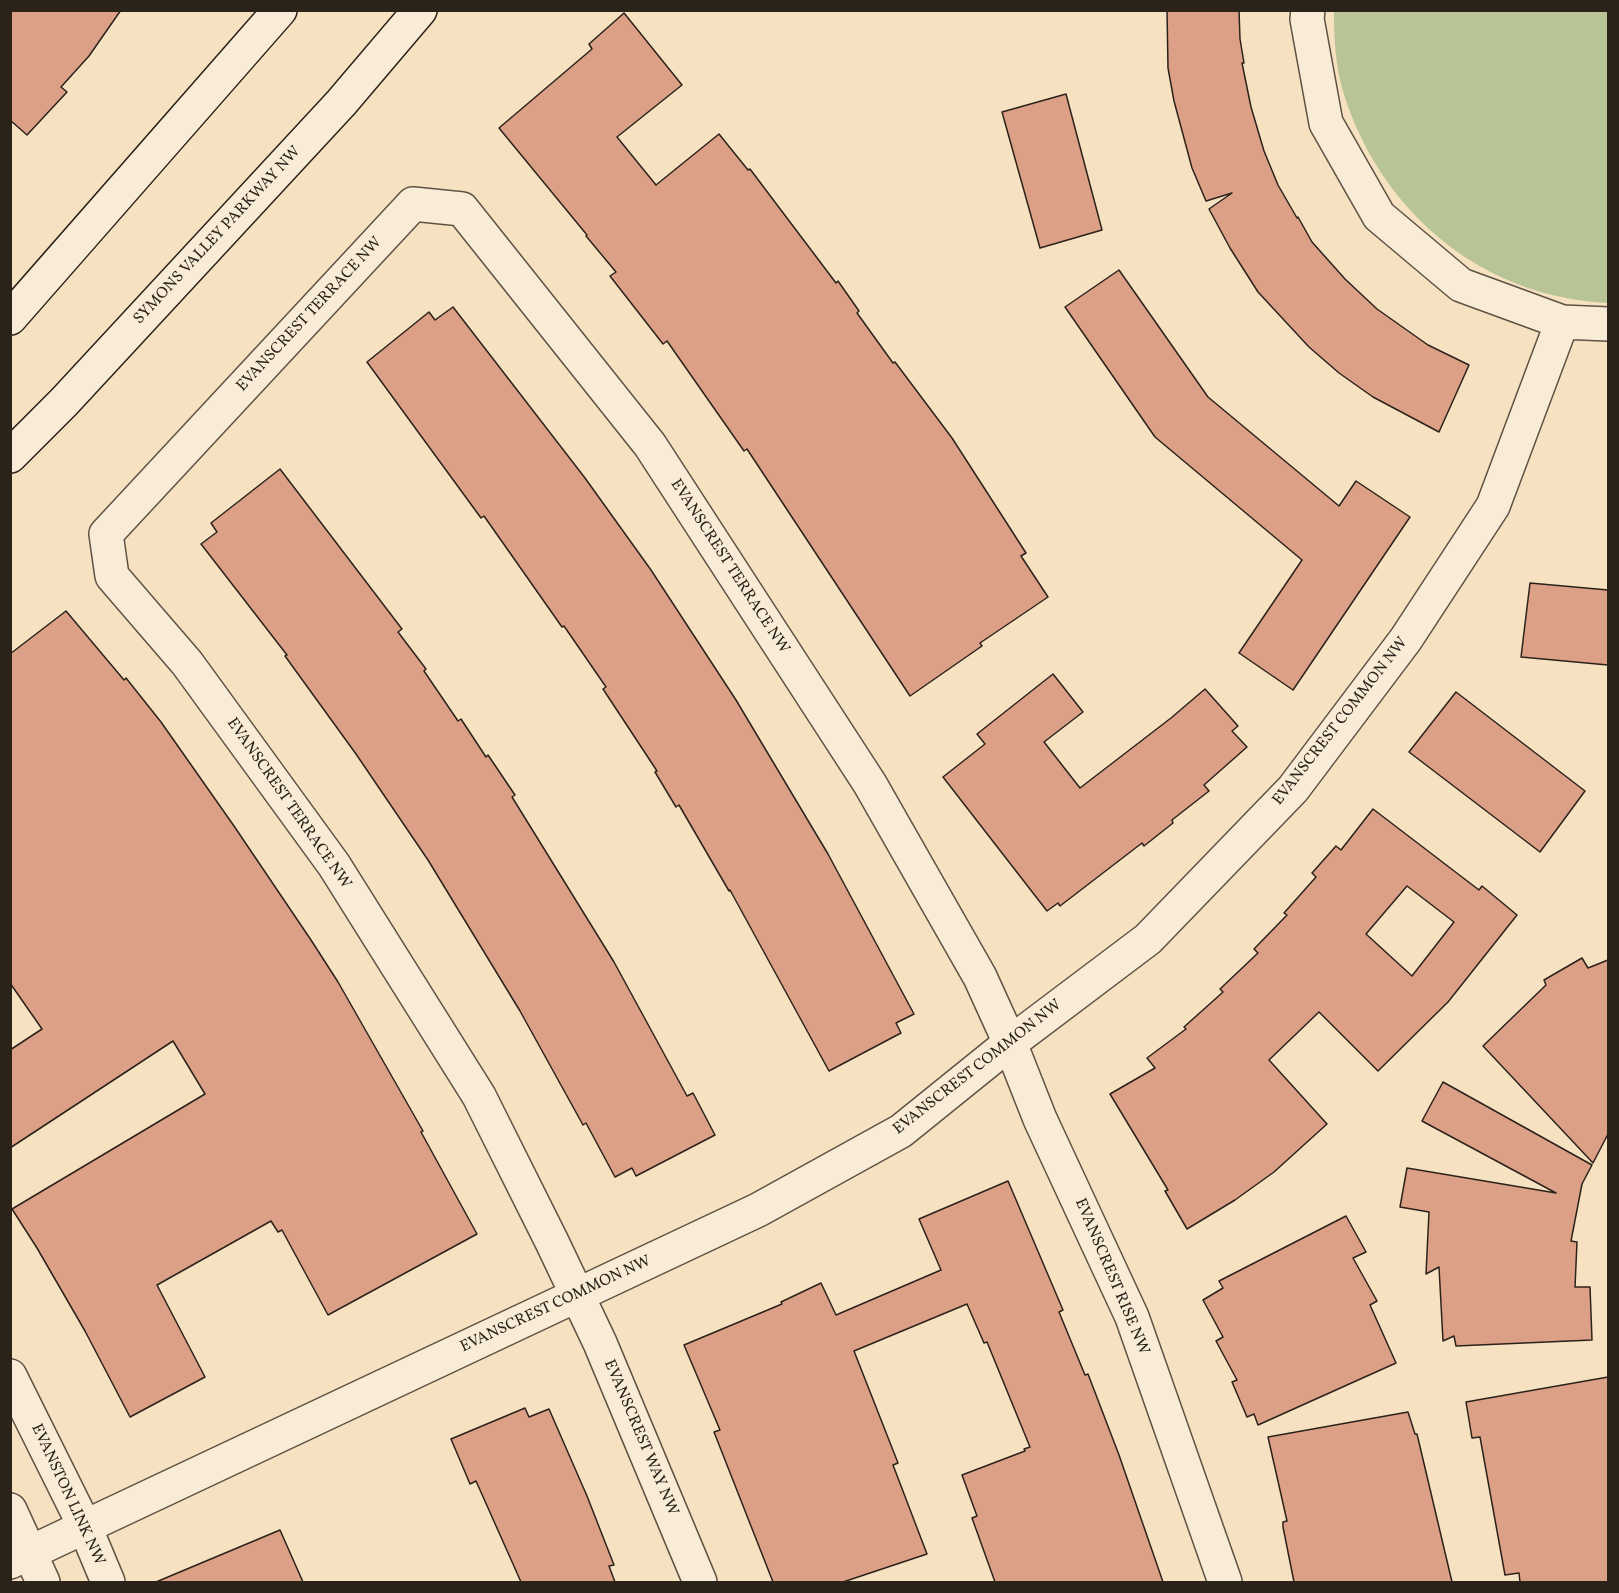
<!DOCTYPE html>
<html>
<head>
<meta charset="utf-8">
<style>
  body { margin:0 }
  #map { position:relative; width:1619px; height:1593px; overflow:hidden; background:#f6e1c1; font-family:Vollkorn,serif }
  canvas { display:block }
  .frame { position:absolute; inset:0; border:12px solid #2b221a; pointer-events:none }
</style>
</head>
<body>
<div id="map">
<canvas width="1619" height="1593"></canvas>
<div class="frame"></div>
</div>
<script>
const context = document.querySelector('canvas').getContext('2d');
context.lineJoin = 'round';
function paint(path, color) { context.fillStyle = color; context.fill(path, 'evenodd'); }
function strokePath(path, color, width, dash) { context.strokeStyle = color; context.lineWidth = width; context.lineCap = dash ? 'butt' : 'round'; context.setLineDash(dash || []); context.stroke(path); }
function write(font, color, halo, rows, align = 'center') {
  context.font = font + ' Vollkorn,serif'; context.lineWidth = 4.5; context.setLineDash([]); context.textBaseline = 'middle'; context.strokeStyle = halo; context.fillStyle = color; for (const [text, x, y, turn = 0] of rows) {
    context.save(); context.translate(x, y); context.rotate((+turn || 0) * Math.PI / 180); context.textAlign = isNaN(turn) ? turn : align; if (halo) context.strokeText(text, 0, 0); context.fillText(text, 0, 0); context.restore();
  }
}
const green = new Path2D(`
  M1334,11H1608V303C1480,297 1378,210 1342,88C1335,63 1334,36 1334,11Z`);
const building = new Path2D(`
  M10,10H121L89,56L61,87L67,92L27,135L10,120Z
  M1167,10H1239L1240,39L1244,63H1242L1251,107L1264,151L1278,185L1297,218L1298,217L1312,242L1345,279L1377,309L1428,345L1469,365L1439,432L1373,397L1339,373L1309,347L1258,292L1230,248L1209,209L1232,193L1206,201L1192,168L1174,101L1168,68Z
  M624,13L682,85L617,137L656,185L719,134L748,170L750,169L836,283L838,281L859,311L857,313L893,363L895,362L952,438L1026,553L1021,556L1048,597L980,643L982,646L910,696L747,449L744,451L667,341L663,344L610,276L616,272L586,236L587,235L499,128L592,49L589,44Z
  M1066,94L1102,230L1040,248L1002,112Z
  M1119,270L1208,397L1339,506L1356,481L1410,517L1293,690L1239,653L1302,560L1155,437L1065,307Z
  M453,307L585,478L651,570L736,700L828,854L914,1014L896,1023L901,1033L829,1071L730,890L729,891L679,805L676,807L655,772L657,771L603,689L606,687L564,626L562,627L484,516L481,518L367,362L429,312L435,320Z
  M280,469L402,629L398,632L426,669L424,671L458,721L461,719L486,757L488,755L515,795L512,797L614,962L687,1096L693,1093L715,1135L636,1176L632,1168L615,1177L586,1123L583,1125L520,1011L428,860L356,754L285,656L287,655L201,544L217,532L211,523Z
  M1530,583L1608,590V665L1521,657Z
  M66,611L124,680L126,678L161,722L234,826L311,940L338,982L423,1131L421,1132L477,1234L328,1315L282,1230L278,1232L271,1221L157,1285L205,1377L130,1417L85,1331L37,1248L12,1209L205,1094L173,1041L10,1148V1050L42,1029L10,983V654Z
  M1053,674L1083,712L1044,742L1080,788L1171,718L1205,689L1238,726L1232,731L1247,747L1204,785L1209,791L1172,820L1173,823L1144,846L1142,843L1060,906L1058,903L1047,911L943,777L985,744L977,734Z
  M1456,692L1585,791L1540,852L1409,752Z
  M1373,809L1479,890L1482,886L1517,915L1448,1002L1378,1071L1319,1012L1269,1060L1327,1124L1274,1172L1235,1200L1187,1229L1165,1191L1168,1190L1110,1094L1155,1068L1147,1058L1186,1029L1184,1027L1223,992L1220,989L1258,953L1254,949L1287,915L1284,913L1316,877L1312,873L1336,846L1341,850ZM1407,886L1454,922L1412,976L1366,934Z
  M1582,958L1588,968L1608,960V1134L1593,1163L1483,1046L1546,985L1544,980Z
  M1443,1082L1592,1165L1582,1184L1571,1241L1577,1242L1575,1287H1590L1592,1340L1456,1346L1454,1336L1443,1341L1439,1267L1426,1274L1429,1212L1400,1207L1407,1168L1556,1193L1422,1121Z
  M1008,1181L1063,1310L1059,1312L1085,1375L1088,1374L1119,1455L1163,1582H995L972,1518L977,1516L962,1475L1025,1451L1024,1449L1030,1447L987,1342L984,1343L967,1304L854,1351L898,1463L893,1465L927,1554L843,1582H773L714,1432L720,1430L684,1345L782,1304L781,1302L821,1283L836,1315L941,1270L919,1219Z
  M1346,1216L1366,1252L1353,1258L1377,1301L1370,1305L1396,1363L1258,1425L1254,1414L1247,1417L1232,1382L1237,1380L1216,1341L1223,1337L1203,1300L1223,1288L1219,1281Z
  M1608,1377V1582H1520L1519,1573L1505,1575L1480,1437L1472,1438L1466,1402Z
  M525,1408L529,1417L549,1409L587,1496L614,1565L609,1566L615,1582H521L476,1481L470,1484L451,1439Z
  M1408,1412L1415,1434H1417L1452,1582H1294L1283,1527V1522L1287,1521L1268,1437Z
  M280,1530L303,1582H156Z`);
const minor = new Path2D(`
  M1308,10L1307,19L1326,123L1379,216L1461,285L1562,322L1608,324
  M10,1562L758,1210L901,1131L1010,1043L1148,939L1293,789L1406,639L1493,506L1562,322
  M700,1582L600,1343L552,1242L479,1096L334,865L187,663L112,576L106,534L413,204L462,209L650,445L870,784L980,977L1010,1043L1040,1119L1132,1317L1225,1582`);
const tertiary = new Path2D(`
  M10,1376L85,1527L108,1582
  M10,1510L43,1582`);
const secondary = new Path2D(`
  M10,318L280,10
  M10,456L64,402L341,103L420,10`);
const streetNames = [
  ["SYMONS VALLEY PARKWAY NW",218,236,-47],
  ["EVANSCREST TERRACE NW",310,315,-47],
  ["EVANSCREST TERRACE NW",729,567,57],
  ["EVANSCREST COMMON NW",1341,722,-52],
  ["EVANSCREST TERRACE NW",288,804,55],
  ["EVANSCREST COMMON NW",978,1068,-38],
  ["EVANSCREST RISE NW",1111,1277,67],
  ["EVANSCREST COMMON NW",556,1305,-25],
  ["EVANSCREST WAY NW",640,1438,67],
  ["EVANSTON LINK NW",67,1495,65]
];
paint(green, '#b8c396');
paint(building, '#dca087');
strokePath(building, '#2b221a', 1.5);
strokePath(minor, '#5e5244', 36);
strokePath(tertiary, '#5e5244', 36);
strokePath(secondary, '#2b221a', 36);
strokePath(minor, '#f9ecd7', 33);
strokePath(tertiary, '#f9ecd7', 33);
strokePath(secondary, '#f9ecd7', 33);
write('16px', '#2b221a', '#f9ecd7', streetNames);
</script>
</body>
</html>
